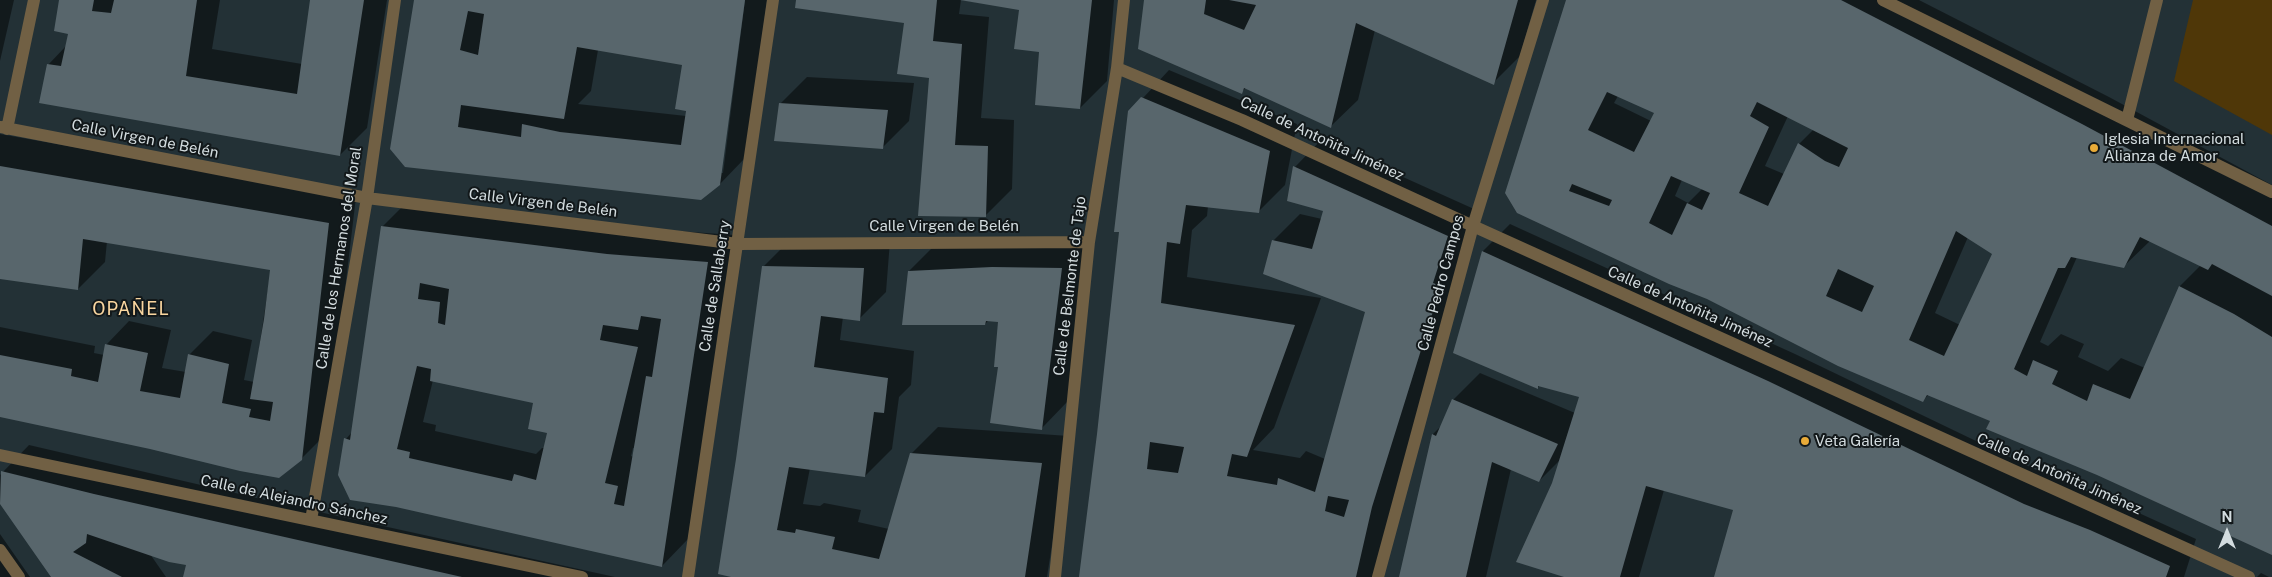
<!DOCTYPE html>
<html>
<head>
<meta charset="utf-8">
<style>
  body { margin:0 }
  #map { position:relative; width:2272px; height:577px; overflow:hidden; background:#233136; font-family:"Public Sans",sans-serif }
  canvas { display:block }
  .north { position:absolute; left:2202px; top:507px; width:50px; height:50px; -webkit-text-stroke:4px #12181a; paint-order:stroke; rotate:0deg; font-size:14px; font-weight:700; line-height:20px; text-align:center; color:#d3dcdf }
  .north::after { content:''; display:block; margin:auto; width:18px; height:22px; background:#d3dcdf; clip-path:polygon(50% 0,100% 100%,50% 72%,0 100%) }
</style>
</head>
<body>
<div id="map">
<canvas width="2272" height="577"></canvas>
<div class="north">N</div>
</div>
<script>
const context = document.querySelector('canvas').getContext('2d');
context.lineJoin = 'round';
function paint(path, color) { context.fillStyle = color; context.fill(path, 'evenodd'); }
function strokePath(path, color, width, dash) { context.strokeStyle = color; context.lineWidth = width; context.lineCap = dash ? 'butt' : 'round'; context.setLineDash(dash || []); context.stroke(path); }
function write(font, color, halo, rows, align = 'center') {
  context.font = font + ' "Public Sans",sans-serif'; context.lineWidth = 4; context.setLineDash([]); context.textBaseline = 'middle'; context.strokeStyle = halo; context.fillStyle = color; for (const [text, x, y, turn = 0] of rows) {
    context.save(); context.translate(x, y); context.rotate((+turn || 0) * Math.PI / 180); context.textAlign = isNaN(turn) ? turn : align; if (halo) context.strokeText(text, 0, 0); context.fillText(text, 0, 0); context.restore();
  }
}
const green = new Path2D(`
  M2193,0H2272V135L2174,81Z`);
const shadow = new Path2D(`
  M0,0H14L0,61Z
  M61,0H220L212,49L302,64L312,0H387L367,128L340,155L48,65L66,46L69,33Z
  M415,0H743L720,173H723L745,0H767L746,157L719,185L405,166ZM598,50L684,64L686,116L578,104L591,91Z
  M797,0H961L959,14L989,17L981,118L1014,120L1012,189L985,216L919,214L930,76L905,21Z
  M962,0H1114L1107,81L1080,108L1041,51L1021,9Z
  M1146,0H1536L1520,56L1493,83L1375,30L1358,100L1331,126L1246,88L1241,92Z
  M1567,0H1919L2109,97L2272,185V554L2097,473L1991,421L1929,394L1923,401L1707,298L1518,212ZM1618,96L1656,112L1651,121L1614,103ZM1788,116L1814,129L1799,144L1784,174L1765,166ZM1682,180L1703,188L1688,203L1675,196ZM1968,237L1994,254L1960,325L1935,313ZM2150,241L2201,265L2180,286L2145,368L2121,358L2108,371L2078,357L2084,344L2061,334L2048,346L2040,342L2077,257L2123,267Z
  M1169,70L1297,124L1285,185L1258,212L1208,206L1207,216L1192,230L1187,277L1321,298L1274,428L1253,450L1300,458L1306,451L1325,459L1366,311L1273,241L1300,214L1322,219L1324,210L1295,167L1321,140L1474,209L1376,577H1081L1098,434L1120,231L1130,112Z
  M807,77L914,83L909,121L882,148L780,104Z
  M0,134L356,197L328,432L301,459L59,428L0,416V327L95,346L94,353L104,355L106,345L129,321L171,330L162,368L186,372L189,355L213,331L252,340L244,380L254,382L271,269L107,241L105,262L78,289L0,278Z
  M409,200L635,228L734,235L688,539L662,566L396,506L346,439L352,432L382,227ZM433,380L535,402L548,432L545,448H542L536,454L435,431L436,425L423,422ZM633,448H635L634,457L631,456Z
  M1510,224L1795,354L2051,477L2117,503L2196,539L2184,577H1716L1735,509L1664,490L1639,577H1568L1561,459L1539,481L1511,469L1486,577H1400L1433,434L1442,425L1453,400L1480,373L1575,413L1580,396L1540,385L1537,388L1454,352L1483,251Z
  M790,240L890,241L886,292L859,319L843,317L840,340L914,351L911,385L899,397L892,449L865,476L810,468L803,504L820,506L824,503L861,510L858,522L889,529L911,454L938,427L1069,436L1047,577H738L737,459L763,267Z
  M1089,242L1068,401L1042,428L999,321L989,320L985,324L909,271L936,244Z
  M29,445L274,502L615,577H185L188,564L150,554L166,577H52L0,502V475Z
  M0,534L30,577H0Z
  M2261,573L2269,577H2257Z`);
const building = new Path2D(`
  M59,0H94L92,11L111,13L114,0H197L186,76L297,94L310,0H364L340,156L39,103L47,64L61,66L68,34L54,31Z
  M414,0H745L720,185L701,200L405,167L390,149ZM468,11L484,14L478,55L460,50ZM577,47L682,65L675,109L686,111L681,145L560,132L522,124L521,137L458,127L461,105L564,119Z
  M796,0H937L933,41L962,44L955,145L988,146L986,217L918,216L929,78L897,74L904,23L795,8Z
  M960,0H1092L1080,109L1035,105L1039,52L1014,49L1019,10Z
  M1144,0H1206L1204,14L1244,30L1256,5L1229,0H1518L1494,85L1356,23L1331,128L1244,88L1242,94L1138,49Z
  M1566,0H1841L2082,124L2272,226V296L2212,264L2208,270L2140,237L2124,268L2071,257L2065,268H2058L2014,369L2027,376L2033,360L2058,371L2052,384L2087,401L2093,384L2130,399L2179,286L2234,314L2272,337V555L2097,475L1986,429L1990,421L1927,395L1923,402L1838,366L1707,299L1669,284L1517,213L1505,193ZM1607,92L1654,113L1634,152L1588,130ZM1757,102L1848,148L1839,167L1825,161L1798,143L1768,206L1739,193L1769,127L1750,116ZM1671,176L1710,193L1702,210L1687,203L1672,235L1649,223ZM1572,184L1612,200L1609,206L1569,191ZM1956,231L1992,254L1944,356L1909,340ZM1838,269L1874,286L1862,312L1826,296Z
  M1141,97L1270,151L1259,213L1186,205L1180,244L1167,242L1161,303L1295,325L1247,457L1232,454L1227,476L1277,485L1278,478L1315,492L1365,312L1263,274L1272,240L1312,249L1323,211L1287,201L1293,166L1448,236L1433,283L1441,286L1372,507L1356,577H1079L1097,434L1119,232H1114L1128,111ZM1150,442L1184,447L1178,473L1147,469ZM1328,496L1349,500L1344,517L1325,511Z
  M779,103L888,110L883,149L774,141Z
  M0,166L329,223L302,460L279,478L240,471L150,449L0,417V355L72,369L71,376L98,382L105,344L148,353L140,391L180,398L188,354L229,364L222,403L251,409L249,417L270,421L273,402L250,399L264,319L270,270L83,239L78,290L0,279Z
  M381,226L607,254L708,262L662,567L396,507L350,500L338,475L344,438L350,440ZM420,283L449,289L445,325L438,323L440,302L418,299ZM641,316L661,319L652,377L646,376L624,506L614,504L618,486L605,483L638,347L600,340L603,325L638,330ZM417,366L431,369L430,381L533,403L528,429L547,433L536,480L514,474L512,481L409,458L410,452L397,449Z
  M1482,251L1768,381L2024,504L2090,530L2170,566L2166,577H1714L1733,510L1646,486L1620,577H1564L1516,562L1552,483L1579,397L1538,386V389L1453,353Z
  M762,266L864,268L860,321L821,316L814,367L888,378L884,413L874,412L865,477L789,467L777,530L795,533L796,529L835,537L832,549L879,559L910,453L1042,463L1025,577H731L718,574L736,459Z
  M992,267L1062,268L1042,430L990,423L998,367H994L998,322L986,321L985,325H902L908,271Z
  M1452,399L1558,444L1539,482L1492,462L1466,577H1399L1432,434L1436,436Z
  M1,471L94,494L462,577H183L186,565L169,562L87,534L86,543L73,552L122,577H51L0,504Z`);
const minor = new Path2D(`
  M1883,0L2272,192
  M1117,68L1242,120L1473,226L2249,577
  M2127,120L2157,0
  M0,127L367,198L738,244L1089,242
  M7,129L34,0
  M0,455L582,577
  M311,520L367,198L395,0
  M0,550L19,577
  M688,577L773,0
  M1055,577L1089,242L1117,68L1124,0
  M1378,577L1473,226L1543,0`);
const markers = [
  [2094,148,5,"#e9ab38"],
  [1805,441,5,"#e9ab38"]
];
const streetNames = [
  ["Calle Virgen de Belén",145,139,11],
  ["Calle de Antoñita Jiménez",1322,139,25],
  ["Calle Virgen de Belén",543,203,7],
  ["Calle Virgen de Belén",944,226],
  ["Calle de los Hermanos del Moral",339,258,-81],
  ["Calle Pedro Campos",1441,283,-75],
  ["Calle de Sallaberry",715,286,-81],
  ["Calle de Belmonte de Tajo",1070,286,-83],
  ["Calle de Antoñita Jiménez",1690,307,24],
  ["Calle de Antoñita Jiménez",2059,474,24],
  ["Calle de Alejandro Sánchez",294,500,12]
];
const poiNames = [
  ["Iglesia Internacional",2104,139],
  ["Alianza de Amor",2104,156],
  ["Veta Galería",1815,441]
];
const quarterNames = [
  ["OPAÑEL",131,309]
];
paint(green, '#4f3708');
paint(shadow, '#0007');
paint(building, '#58666c');
strokePath(minor, '#716044', 12);
for (const [x, y, r, color] of markers) { const dot = new Path2D(); dot.arc(x, y, r, 0, 2 * Math.PI); context.fillStyle = color; context.fill(dot); strokePath(dot, '#12181a', 2); }
write('15px', '#d3dcdf', '#12181a', streetNames);
write('15px', '#d3dcdf', '#12181a', poiNames, 'left');
context.letterSpacing = '1px';
write('18px', '#f9d6a0', '#12181a', quarterNames);
context.letterSpacing = '0px';
</script>
</body>
</html>
